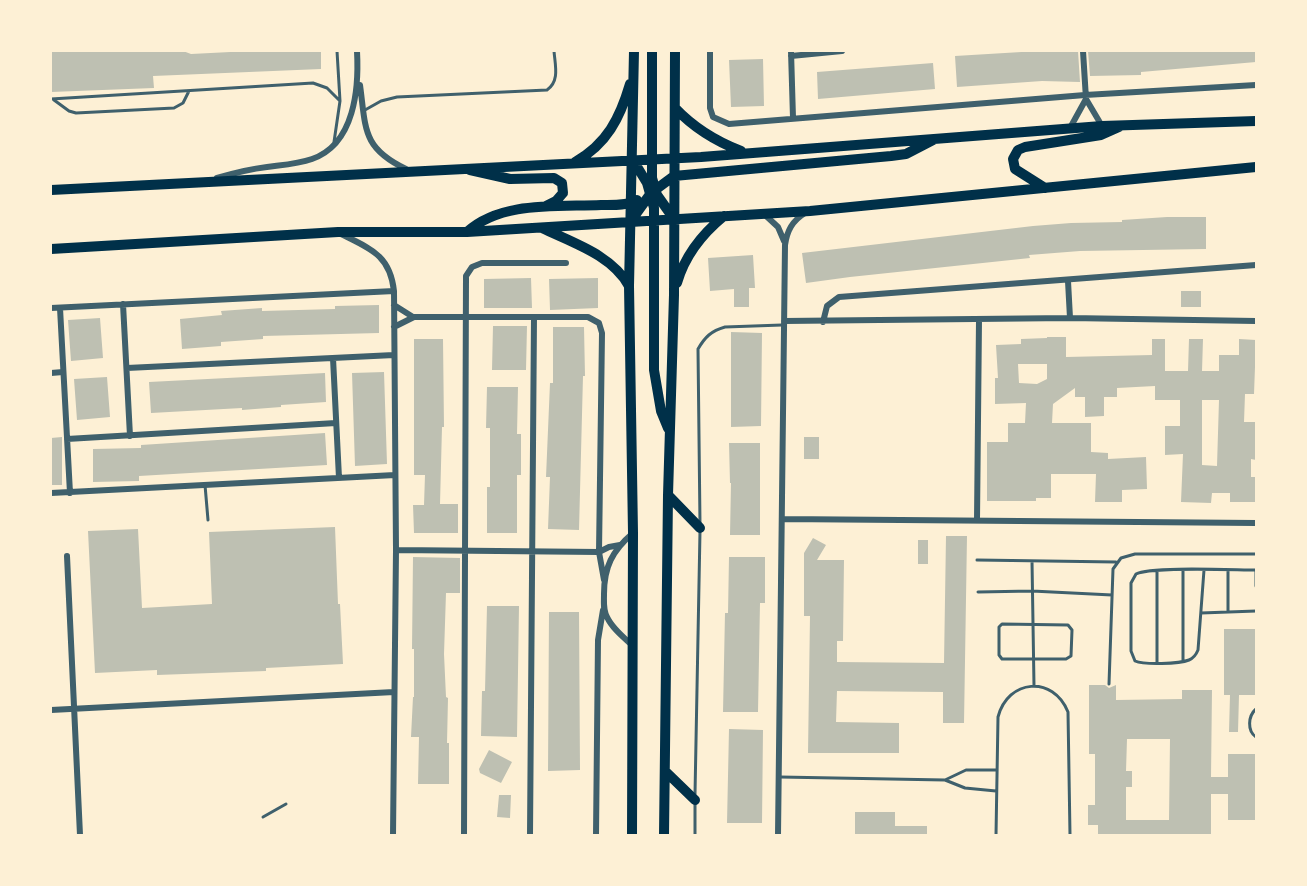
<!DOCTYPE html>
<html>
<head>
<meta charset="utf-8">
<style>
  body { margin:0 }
  #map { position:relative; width:1307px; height:886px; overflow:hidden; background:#fdf0d5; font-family:"Golos Text",sans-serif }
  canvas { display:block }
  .frame { position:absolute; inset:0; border:52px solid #fdf0d5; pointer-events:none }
</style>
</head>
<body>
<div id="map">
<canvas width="1307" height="886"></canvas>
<div class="frame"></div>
</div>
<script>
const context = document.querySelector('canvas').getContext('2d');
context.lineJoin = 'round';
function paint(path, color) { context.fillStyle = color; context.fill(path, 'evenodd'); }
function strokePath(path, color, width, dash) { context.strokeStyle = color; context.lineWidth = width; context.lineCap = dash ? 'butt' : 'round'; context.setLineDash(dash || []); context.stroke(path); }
const building = new Path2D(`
  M51,51H183L191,54L250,51H321V69L153,76L154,88L51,92Z
  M1038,51H1078L1080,82L1042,81L957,87L955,56Z
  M1088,51H1256V62L1141,72V75L1090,76Z
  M763,59L764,106L731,107L729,60Z
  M933,63L935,89L818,99L817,72Z
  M1167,217H1206V249L1080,251L1029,255L1030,258L850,277L806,283L802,253L1033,226L1071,223L1122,222V220Z
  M753,255L755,288H749V307H734V289L710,291L708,258Z
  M531,278L532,308H484V279Z
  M598,278V308L550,310L549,279Z
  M1181,291H1201V307H1181Z
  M379,305V333L263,336V339L221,342V346L182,349L180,319L222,315L221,311L262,308V311L335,309V306Z
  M100,318L103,358L71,361L68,320Z
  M493,326H527L526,370H492Z
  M553,327H584L585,376H583L579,530L548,529L550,477H546L550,383H553Z
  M731,332L762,333L761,426L731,427Z
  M1047,337H1066V357L1152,355V339H1165V371H1188L1189,339H1203L1202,371H1219V355H1239V339L1256,340L1254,394H1245L1244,422H1256V460L1251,459V477H1256V502H1230V493H1212L1211,503L1181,502L1183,454L1165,455V426H1180V400H1155V386L1117,388V397H1104V416L1085,417V397H1075V388L1053,404L1052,423H1091V452L1108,453V459L1146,457L1147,489L1122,490V502H1095L1096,474H1051V498H1036V501H987V442H1008V423H1025L1026,403L995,404V378H998L996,345L1021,344V339L1047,338ZM1018,364H1047V379L1037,384L1019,383ZM1202,400H1219L1217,466L1202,465Z
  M414,339H443L444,427H442L440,504H458V533H414L413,505H424L425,475H414Z
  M384,372L387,464L355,466L352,373Z
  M325,373L326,402L281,405V407L242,410V408L151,413L149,382Z
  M107,377L110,417L77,420L74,379Z
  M487,387H518L517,434H521V475H517V533H487V487H490V428H486Z
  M325,433L327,465L139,476V481L93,482V449L141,448V445Z
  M62,437V485H51V438Z
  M804,437H819V459H804Z
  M729,443H760V535H730L731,483H730Z
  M335,527L338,604H340L343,664L266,668V671L212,673L157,675V670L95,673L88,531L138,529L142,608L212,604L209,532Z
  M946,536H967L964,723H943V692L837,691L836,722L899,723V753H808L810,616H804V553L813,538L826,545L817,560H844L843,641H837V662L944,663Z
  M918,540H928V564H918Z
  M413,557L460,558V593H446L444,654L446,697L448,698L447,743H449V784H418L419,737H411L413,697H414V649H412Z
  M729,557H765V603H760L758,712H723L725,613H728Z
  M487,606H519L517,737L481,736L482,691H485Z
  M549,612H579L580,770L548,771Z
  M1224,629H1256V695H1239L1238,732H1229L1230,695H1224Z
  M1089,685H1105L1109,688L1116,685V700L1182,699V690H1212L1211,777H1228V754H1256V820H1228V794H1211V835H1098V825H1088V805H1095V754H1089ZM1127,739H1170L1169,820H1126V787H1132V771H1126Z
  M729,729L763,730L762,823H727Z
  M489,750L512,762L501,783L480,773L479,769Z
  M499,795H511L510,818L497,817Z
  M855,812H895V826H927V835H855Z`);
const service = new Path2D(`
  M51,99L313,83L327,88L340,101
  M54,100L69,111L76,113L174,108L183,103L189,91
  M365,110L381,101L397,97L547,90C560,81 555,65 554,51
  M334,142L340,101L337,51
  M205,485L208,520
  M700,524L698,349C705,337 711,331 725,327L782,325
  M977,560L1116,562
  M1032,561L1034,686
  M1204,570L1198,650C1196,655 1194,658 1189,660C1179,664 1144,665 1135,661L1131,651V583L1136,574C1150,566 1235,570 1256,570
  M1228,570V612
  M1256,570V586
  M978,592L1032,591L1112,595
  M1201,613L1256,611
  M1002,624L1068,625L1072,630L1071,656L1066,659H1002L999,655V627Z
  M1183,661V570
  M1157,663V571
  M1109,684L1113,569L1121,558L1135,554H1256
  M1256,709C1248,716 1247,731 1256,737
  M780,777L945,780L965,788L996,791
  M945,780L966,770H996
  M695,794L700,531
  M263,817L286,804
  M695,835V804
  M996,835L998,717C1008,679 1053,675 1068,712L1070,835`);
const minor = new Path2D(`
  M710,51V108L713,117L729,124L1085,95L1256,85
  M791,51L793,118
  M1083,51L1086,99L1102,126
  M791,56L842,51
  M360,85C366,129 362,148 406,169
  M1070,128L1086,99
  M217,178C234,173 250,169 267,167C282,165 298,164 312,159C355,144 359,88 357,51
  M764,214L778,227L784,241
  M341,234C371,249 390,255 394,291L396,550L393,835
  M1068,281L1070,318
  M123,304L130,436
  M394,305L413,317
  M51,308L394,291
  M60,308L70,493
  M784,321L1070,318L1256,321
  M823,322L827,306L839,297L1256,265
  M394,327L414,317H588L599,323L602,333L599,552L604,580
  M333,358L339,478
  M127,368L394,355
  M51,373L63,372
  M67,439L336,423
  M51,493L395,475
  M782,519L1256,523
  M977,520L979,320
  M396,550L599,552L609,547L620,545
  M67,556L80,835
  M632,645C623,637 612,628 607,617C603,610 604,603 604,594C604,567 612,551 633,533
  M51,710L394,692
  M464,835L466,276L472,267L482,263H566
  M530,835L534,317
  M596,835L598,640L603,610
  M778,835L785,245C787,231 792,221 805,213`);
const primary = new Path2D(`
  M652,51V178L657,195L674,219
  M675,108C694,128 715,141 741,151
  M633,160L647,183L654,208V370L661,411L668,428
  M575,162C607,144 620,118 630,84
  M470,170L510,179L554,178L562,183L563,193L556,201L546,206
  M1045,188L1015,169L1013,159L1018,150L1025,147L1101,135L1119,127
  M51,190L701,157L1102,126L1256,121
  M633,218L651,193L674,176L891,156L906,154L933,140
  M542,228C573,243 612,255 629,286
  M467,232C501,201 557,207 601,205C612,205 627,206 637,200
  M51,249L338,232H467L810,211L1256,167
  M677,283C685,255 702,234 724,216
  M668,495L700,528
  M665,771L695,800
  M632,835L633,533L629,286L634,51
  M664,835L668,495L674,295L675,51`);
paint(building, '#bec0b2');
strokePath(service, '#3f606c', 3);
strokePath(minor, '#3f606c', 6);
strokePath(primary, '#003049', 10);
</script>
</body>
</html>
